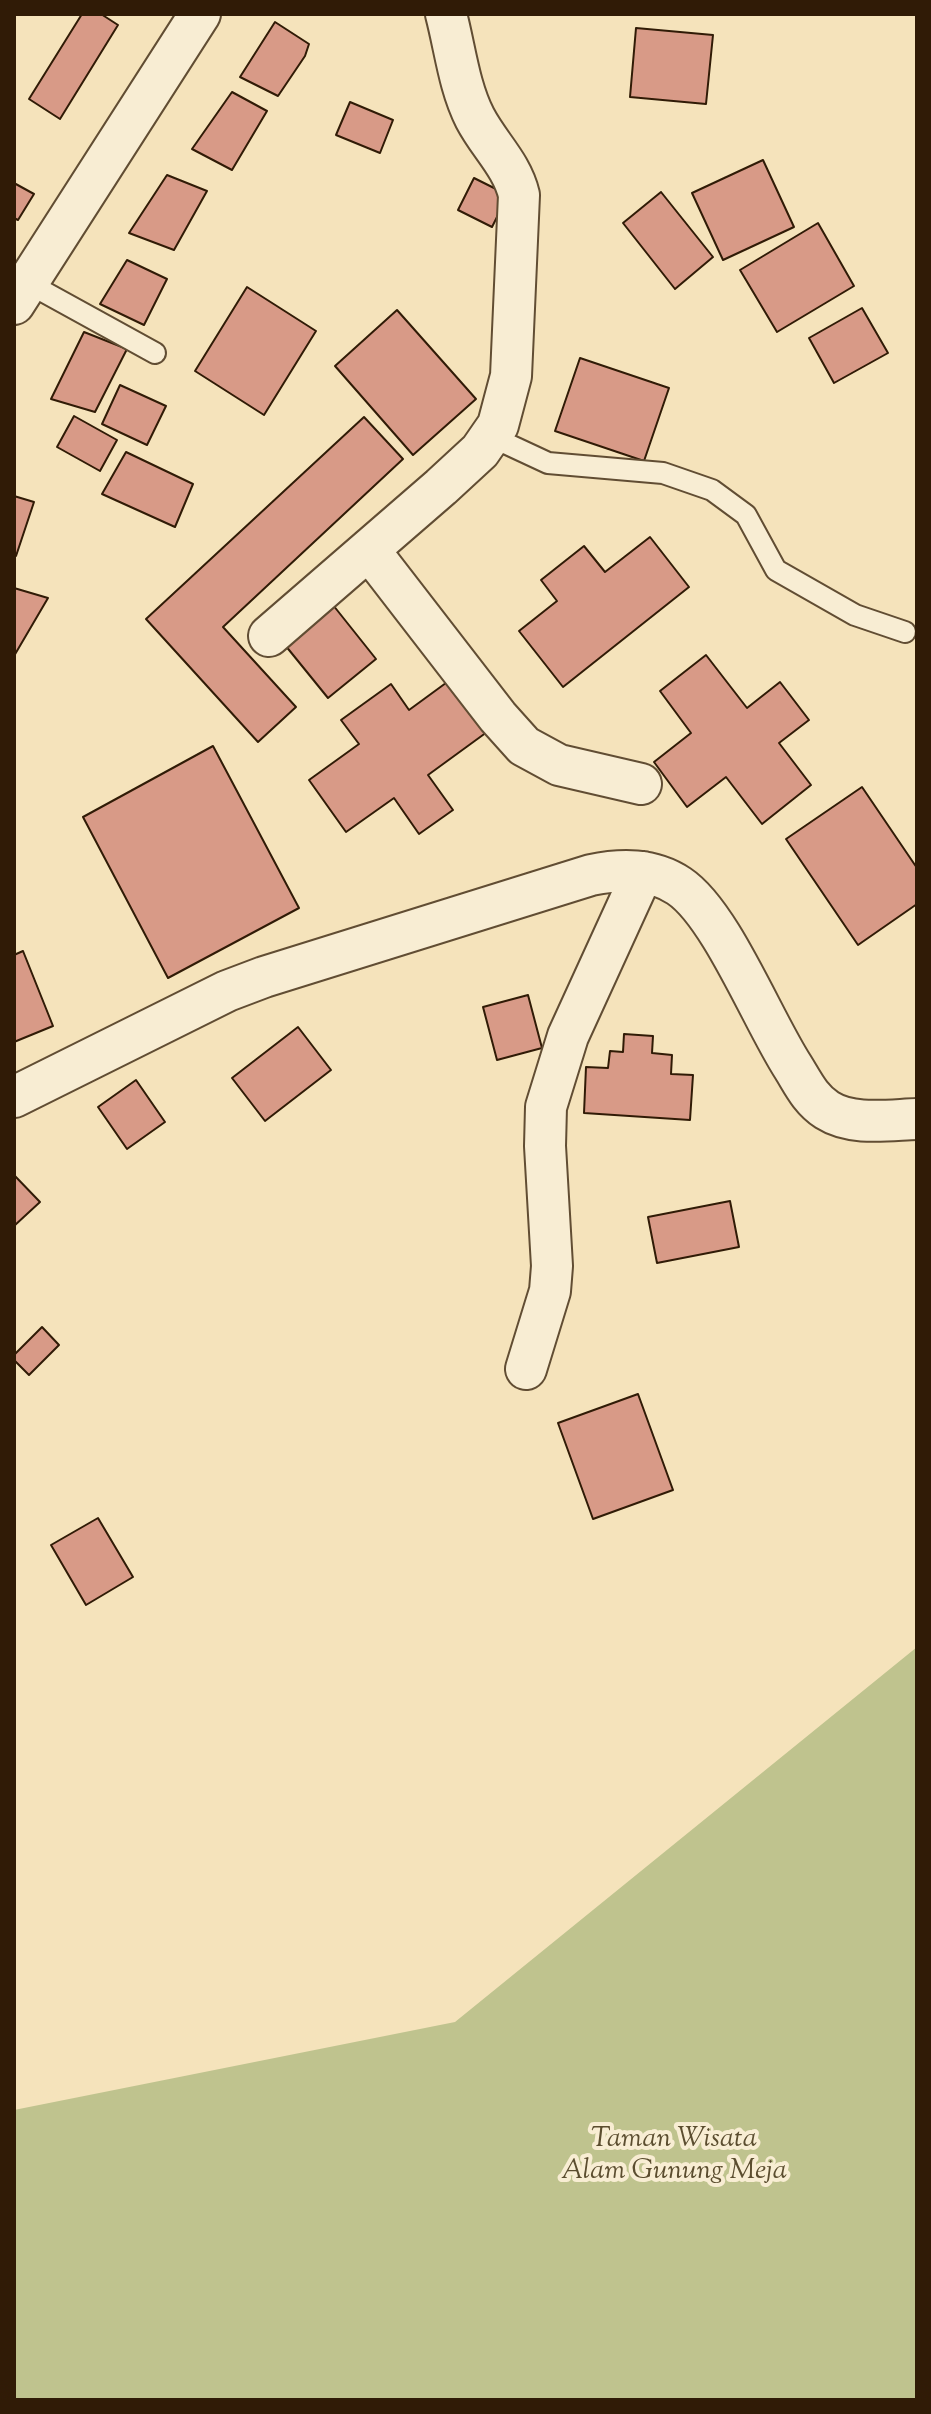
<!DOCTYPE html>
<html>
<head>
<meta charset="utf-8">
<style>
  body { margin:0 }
  #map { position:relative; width:931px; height:2414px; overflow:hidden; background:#f5e3bb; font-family:"Sorts Mill Goudy",serif }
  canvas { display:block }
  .frame { position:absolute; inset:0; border:16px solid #301b06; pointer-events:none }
</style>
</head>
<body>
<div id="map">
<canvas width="931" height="2414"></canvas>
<div class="frame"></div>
</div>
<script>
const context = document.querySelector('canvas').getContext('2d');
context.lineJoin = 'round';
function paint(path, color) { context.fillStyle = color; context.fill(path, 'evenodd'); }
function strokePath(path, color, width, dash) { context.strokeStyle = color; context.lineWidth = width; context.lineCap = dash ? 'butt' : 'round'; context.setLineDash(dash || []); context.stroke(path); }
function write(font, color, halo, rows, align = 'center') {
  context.font = font + ' "Sorts Mill Goudy",serif'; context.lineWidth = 8; context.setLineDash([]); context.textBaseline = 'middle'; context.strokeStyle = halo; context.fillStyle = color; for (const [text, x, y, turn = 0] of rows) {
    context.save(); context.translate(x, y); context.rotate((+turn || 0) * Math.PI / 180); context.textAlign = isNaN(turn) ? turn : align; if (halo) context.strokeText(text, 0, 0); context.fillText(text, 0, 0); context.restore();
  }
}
const green = new Path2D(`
  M917,1647V2400H14V2110L455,2022Z`);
const building = new Path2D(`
  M82,14H101L118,25L60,119L29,99Z
  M275,22L309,44L305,56L278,96L240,77Z
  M636,28L713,35L706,104L630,97Z
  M232,92L267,111L232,170L192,149Z
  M350,102L393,120L380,153L336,135Z
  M763,160L794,227L723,260L692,193Z
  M167,175L207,191L174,250L129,233Z
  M474,178L508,195L492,227L458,210Z
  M14,183L34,194L18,220L14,218Z
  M661,192L713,257L675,289L623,223Z
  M818,223L854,286L777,332L740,270Z
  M127,260L167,279L144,325L100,304Z
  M247,287L316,331L264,415L195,371Z
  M862,308L888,353L834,383L809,338Z
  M397,310L476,399L413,455L335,366Z
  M84,332L127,349L95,412L51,399Z
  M580,358L669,388L644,461L555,431Z
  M120,385L166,406L147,445L102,424Z
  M74,416L117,440L100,471L57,447Z
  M364,417L403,459L223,627L296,707L258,742L146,619Z
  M126,452L193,484L175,527L102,494Z
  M14,496L34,502L16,556H14Z
  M650,537L689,587L563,687L519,631L557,601L541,580L584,546L605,572Z
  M14,588L48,598L14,656Z
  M333,605L376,659L328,698L285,645Z
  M706,655L747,708L780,682L809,720L779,743L811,785L762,824L726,777L687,807L654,762L691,733L660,691Z
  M450,680L487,732L428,775L453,810L419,834L394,798L346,832L309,780L359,744L341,720L391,684L409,710Z
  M213,746L299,908L168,978L83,817Z
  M862,787L917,868V904L858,945L786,839Z
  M23,951L53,1026L14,1042V955Z
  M528,995L542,1048L497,1060L483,1007Z
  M298,1027L331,1070L265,1121L232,1078Z
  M624,1034L653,1036L652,1053L672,1055L671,1074L693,1075L690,1120L584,1113L586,1067L608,1068L610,1051L623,1052Z
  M136,1080L165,1122L127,1149L98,1107Z
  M14,1175L40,1202L14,1226Z
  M730,1201L739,1247L657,1263L648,1217Z
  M42,1327L59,1345L29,1375L14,1360V1355Z
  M638,1394L673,1490L593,1519L558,1423Z
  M98,1518L133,1577L86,1605L51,1545Z`);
const lane = new Path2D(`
  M26,282L155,353
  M490,436L548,463L663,473L712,490L746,515L776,570L855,615L905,632`);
const street = new Path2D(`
  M14,304L200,14
  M369,550L498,717L524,746L559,765L641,784
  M269,636L441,487L480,451L498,425L511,376L519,195C512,165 489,145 475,118C459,87 455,48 446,14
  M14,1097L227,991L264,977L591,875C621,869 652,868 679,886C721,914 763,1021 793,1067C803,1083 810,1099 827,1110C852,1126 888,1120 917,1119
  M526,1369L550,1291L552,1266L545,1146L546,1107L568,1036L643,872`);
const parkNames = [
  ["Taman Wisata",674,2141],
  ["Alam Gunung Meja",674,2173]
];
paint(green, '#bfc38e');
paint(building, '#d89a87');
strokePath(building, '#301b06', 2);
strokePath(lane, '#614d33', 24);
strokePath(street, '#614d33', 44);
strokePath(lane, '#f8edd3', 20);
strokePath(street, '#f8edd3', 40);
write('italic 28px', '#5b4d2f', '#f8edd3', parkNames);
</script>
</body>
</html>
